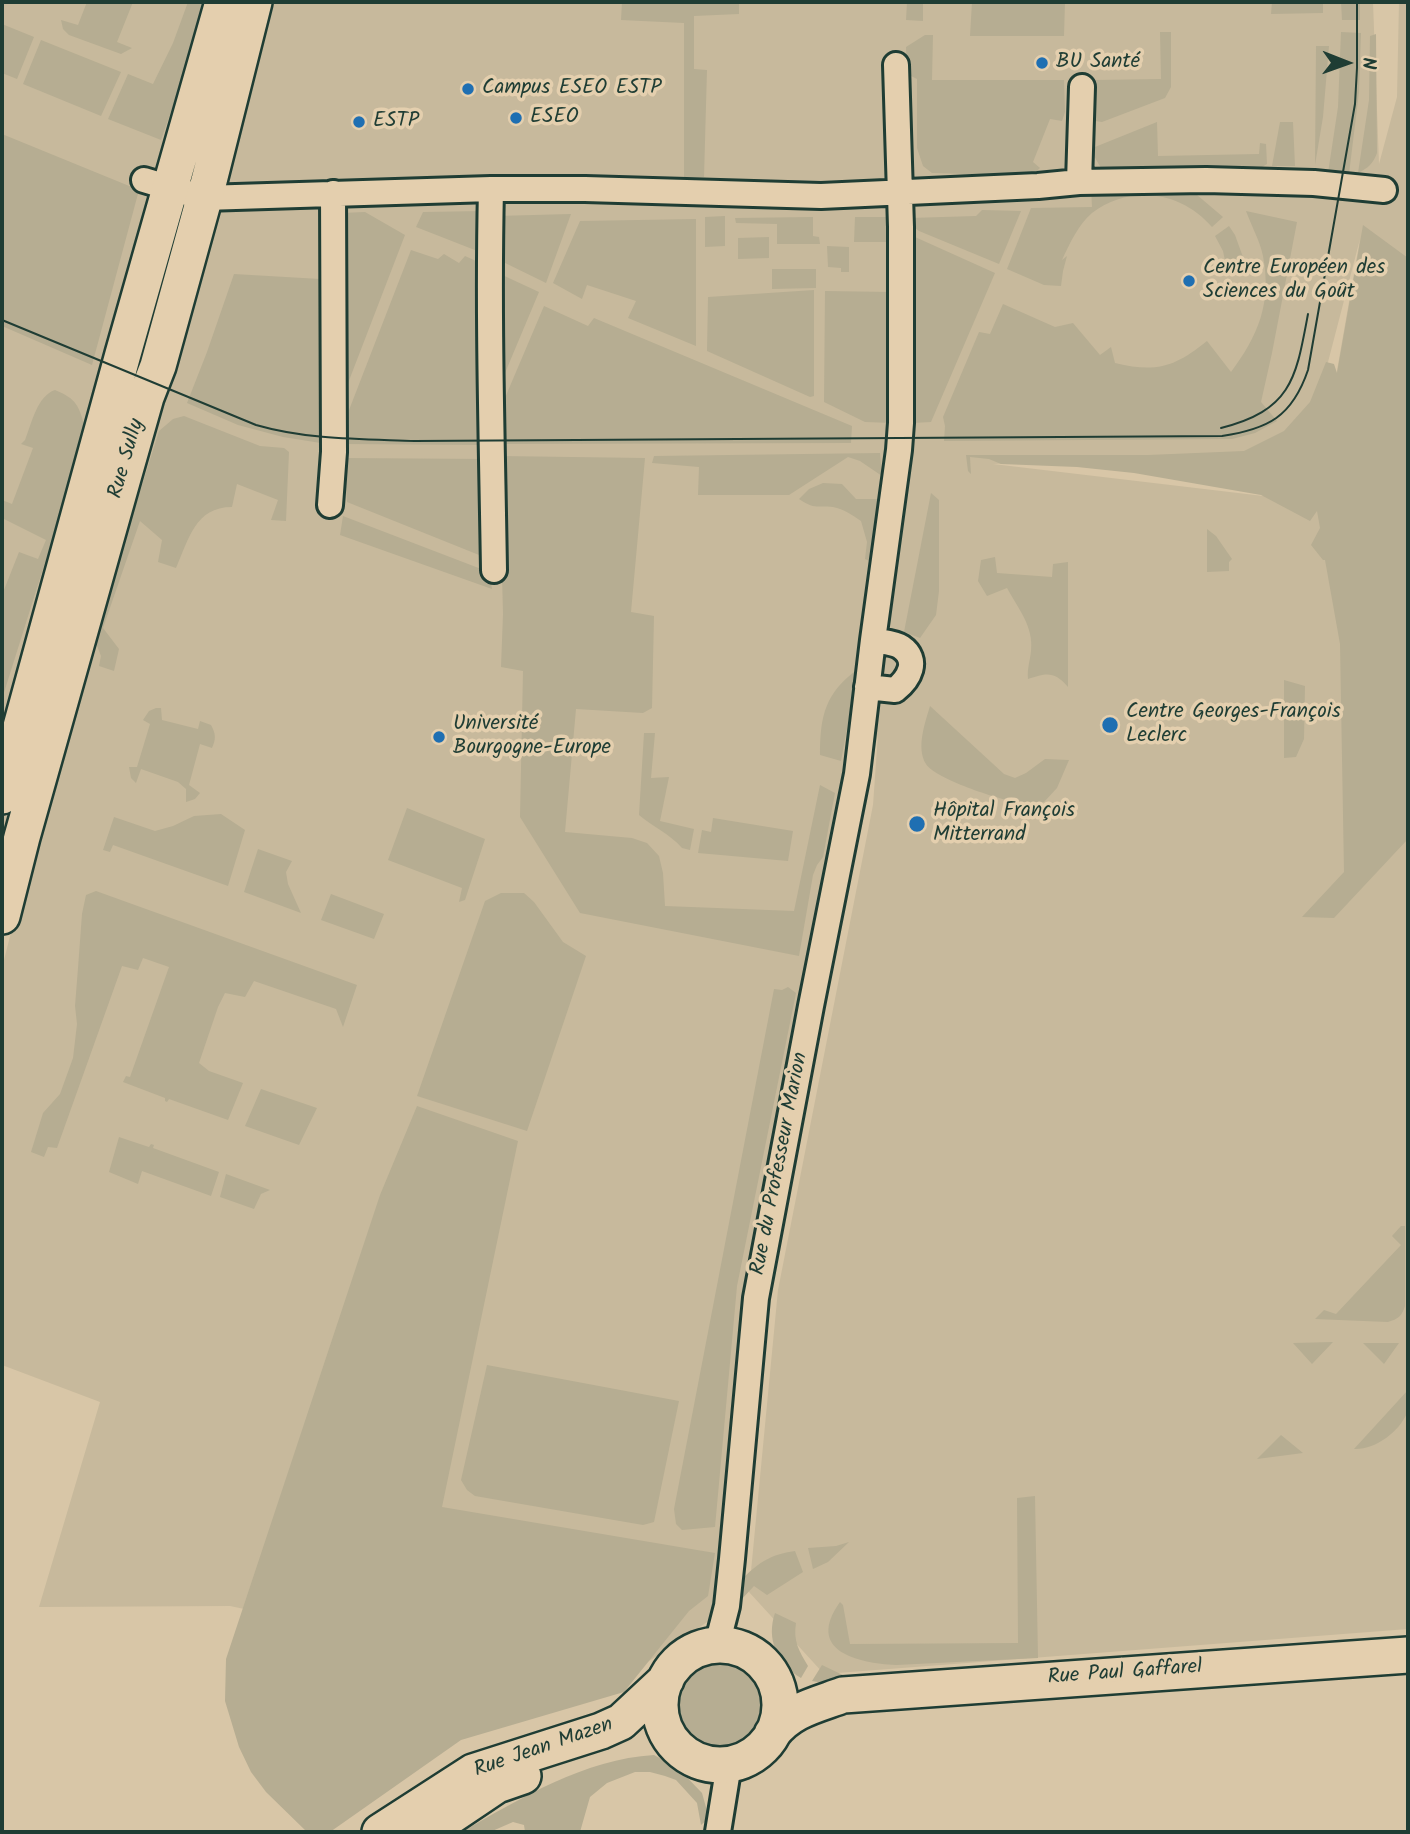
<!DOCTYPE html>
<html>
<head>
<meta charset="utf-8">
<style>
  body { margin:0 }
  #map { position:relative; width:1410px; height:1834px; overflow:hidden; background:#d8c6a7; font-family:Kalam,sans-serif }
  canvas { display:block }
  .frame { position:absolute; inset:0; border:4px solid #1f3d34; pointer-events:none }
  .north { position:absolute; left:1312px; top:28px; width:70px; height:70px; -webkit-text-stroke:5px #e4cfae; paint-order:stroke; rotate:91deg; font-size:19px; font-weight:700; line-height:28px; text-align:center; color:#1f3d34 }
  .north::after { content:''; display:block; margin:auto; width:24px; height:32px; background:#1f3d34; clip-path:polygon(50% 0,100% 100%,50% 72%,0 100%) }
</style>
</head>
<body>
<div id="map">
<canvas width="1410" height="1834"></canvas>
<div class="frame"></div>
<div class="north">N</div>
</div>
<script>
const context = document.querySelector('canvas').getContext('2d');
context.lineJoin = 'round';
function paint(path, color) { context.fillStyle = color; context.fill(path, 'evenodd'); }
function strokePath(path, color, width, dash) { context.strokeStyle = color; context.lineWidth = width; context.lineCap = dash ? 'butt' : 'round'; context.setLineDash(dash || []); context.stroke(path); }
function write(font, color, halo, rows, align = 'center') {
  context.font = font + ' Kalam,sans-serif'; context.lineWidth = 7; context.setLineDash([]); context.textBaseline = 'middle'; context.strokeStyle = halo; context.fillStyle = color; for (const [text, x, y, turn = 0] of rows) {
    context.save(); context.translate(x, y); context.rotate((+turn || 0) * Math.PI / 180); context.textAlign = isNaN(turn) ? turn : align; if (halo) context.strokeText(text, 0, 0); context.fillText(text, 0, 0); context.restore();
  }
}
const built = new Path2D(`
  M2,2H1373L1379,164L1397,97L1399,2H1408V1629L824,1674L749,1592L778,1290L873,805L878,734L832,941L804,1112L713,1618L612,1686L230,1606L39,1607L100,1402L2,1365V968L27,869L2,864ZM1360,239L1314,502L993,464L1266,454L1315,412Z`);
const green = new Path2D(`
  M87,2H133L117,42L132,48L121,54L69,35L63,29L61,20L78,25Z
  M188,2H206L187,66L161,140L108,119L128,74L153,84L173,43Z
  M622,2H739V14L694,16V69L707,70L704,177H684V23L621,20Z
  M907,2H923V21L906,20Z
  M972,2H1065L1064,36H970Z
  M1272,2H1323V13L1271,14Z
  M1341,2H1360V20H1342Z
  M2,24L34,37L17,79L2,73Z
  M1160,32H1171V87L1165,98L1102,122L1095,121V80L1161,79Z
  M1341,32L1361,33L1359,92L1349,174L1328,173L1338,107Z
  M1376,34L1377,153C1373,164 1368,168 1358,173L1369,100L1370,36Z
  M925,35H933L932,80H1064L1065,112L1062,121L1050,119L1033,162L1040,168L1031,176L932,173L923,166L917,148V79L907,74L906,47Z
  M41,40L121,72L101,116L23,84Z
  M1316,46H1329L1323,117L1315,165Z
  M1157,122L1158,156L1259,154L1260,143L1266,144L1267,164L1262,167L1117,169L1101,168L1090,149Z
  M1280,122H1293L1295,166H1272Z
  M2,134L139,190L92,365L2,326Z
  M1091,188L1190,189L1223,217L1212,227C1181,191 1130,184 1092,213C1078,225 1070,243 1062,260L1067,256L1063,271L1061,286L1044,285L1007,269L1031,208L1092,207Z
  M982,210L1021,211L999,264L919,231L911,225L910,218L976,216Z
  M484,211L485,254L416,227L423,212Z
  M1246,211L1297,222L1272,353L1261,402L1277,421L1255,433L1232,439L944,441L945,426L943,417L979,332L990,334L1003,304L1055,327L1073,323L1100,355L1111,347L1115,363C1156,373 1175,367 1207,341L1231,372C1258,336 1272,303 1263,256C1260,241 1251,225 1246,211Z
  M365,212L405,235L345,391L341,213Z
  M571,214L546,283L497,259V216Z
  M725,216V246L705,247V217Z
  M813,217V236L819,237L820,244H777V224L736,223L735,218Z
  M855,217H888V242H854Z
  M696,219V346L628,318L636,301L587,285L582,299L553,283L580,221Z
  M1363,225L1408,258V832L1407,834V840L1334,918L1302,917L1344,872L1340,644L1325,560H1323L1311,545L1320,528L1317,511L1310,521L1261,495L1134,473L1077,467L1001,464L989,459L970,457L971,474L968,471L966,455H1148L1244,451L1284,431L1310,402L1326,362L1334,364L1337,373Z
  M1229,226L1235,235L1248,271L1227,270L1223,251L1215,236Z
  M769,237V258L738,259V238Z
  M915,237L995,273L931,422L912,423L909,242Z
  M827,246L849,247V272H841V268L828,267Z
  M411,250L438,259L444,254L459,263L465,256L485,265V445L342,444L344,423Z
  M772,269H816V288L772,289Z
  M498,273L539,292L497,392Z
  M234,274L320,279L319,301L326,302L327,444L283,437L238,425L187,403L207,352Z
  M814,290V396L810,397L707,351L708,297Z
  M825,291L892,292L893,423L865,422L824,402Z
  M544,306L588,326L594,318L852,426L851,443L500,444L499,412Z
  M55,390C77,399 79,406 85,428L87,429L2,699V595L19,552L38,559L46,540L2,518V500L12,504L33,448L21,444L25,440C32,423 37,396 55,390Z
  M184,416L260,446L284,448L289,452L286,521L271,520L278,500L237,484L232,507C195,507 189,539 176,568L158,562L162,540L140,521L103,628L119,649L114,671L99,666L101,656L94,638L159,431L173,419Z
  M880,453L882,476L860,461L848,457L789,495H698L699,467L652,463L654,456Z
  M499,456L645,458L631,612L654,616L652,708L643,713L576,709L565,832L632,838L647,843L659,856L663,873L665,906L794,911L820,785L835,793L823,857L817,865L813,875L799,956L580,913L520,817L523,671L501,667L503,614Z
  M344,458L487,459L494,561L347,502Z
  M823,483L842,484L856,499H886L878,565L865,559L867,542L861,521C852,515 844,509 833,507C816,505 815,510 799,499L809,489Z
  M931,493L939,500V591L936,615L920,638L904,632Z
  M343,516L489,572L492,589L340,535Z
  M1207,529L1216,536L1232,559L1229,562V571L1207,572Z
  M995,557L997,573L1052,577L1053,564L1068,562V687C1054,671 1047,673 1028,679C1027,669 1030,661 1031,651C1034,627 1018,608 1007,588L987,596L978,581L981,560Z
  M858,669L841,761L820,755C820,716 825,693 858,669Z
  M1284,680L1305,686L1304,739L1296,757L1284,758Z
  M930,706L1004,774L1015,778L1026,773L1045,759L1069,760L1057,788L1044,802C1035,802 1025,804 1016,802C998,799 935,779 926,764C916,748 925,723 930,706Z
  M156,708H161L162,720L198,729L200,721L211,725C216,734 216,739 212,748L200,744L189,785L200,793L195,799L186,802V789L178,782L141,769L136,783L131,778L129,767H137L150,724L143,720L149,711Z
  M644,733H655L651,778L669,777L660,821L694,829L690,850L682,848C670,834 653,827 639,815Z
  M407,808L485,839L465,900L459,902L462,888L388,860Z
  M221,814L245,830L228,886L113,845L110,852L103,850L114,817L155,831L173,826L194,816Z
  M713,818L793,831L788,861L698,853L702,830L711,832Z
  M258,849L292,861L286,872L288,884L301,913L244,892Z
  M96,891L357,985L343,1027L336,1009L254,981L245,997L225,993L218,1007L199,1063L209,1071L243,1083L228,1120L169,1099L167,1102L165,1101V1098L123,1082L126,1076L130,1077L169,967L143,958L138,970L122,966L57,1148L48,1147L44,1157L31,1152L43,1113L60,1094L73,1058L77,1024L75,1006L78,968L82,914L86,895Z
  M501,893H524L534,902L563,942L586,956L527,1131L417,1096L485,901Z
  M331,894L384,914L374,939L321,920Z
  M788,987L796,993L737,1286L715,1527L682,1530L676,1524L674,1509L774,989L782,990Z
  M261,1089L317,1108L299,1145L245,1126Z
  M417,1106L518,1141L442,1507L715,1553L708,1596L689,1611L624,1692L461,1740L330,1832H307L266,1792L251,1772L239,1747L225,1701L226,1659L380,1195Z
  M119,1137L149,1147L151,1144L154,1145L153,1148L219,1172L211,1196L142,1171L138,1184L109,1172Z
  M226,1174L270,1190L261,1194L254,1209L220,1197Z
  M1401,1226H1405V1306C1402,1316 1398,1319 1388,1322L1315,1319L1324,1310L1336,1314L1401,1245L1392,1236Z
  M1333,1342L1312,1364L1293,1343Z
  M1363,1343H1399L1384,1364Z
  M487,1365L679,1401L654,1522L643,1525L475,1496L467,1490L461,1480Z
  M1408,1390C1408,1398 1409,1406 1407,1413C1399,1432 1375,1450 1354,1449Z
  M1281,1435L1303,1453L1257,1459Z
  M1035,1496L1038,1658L896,1665C857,1663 805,1651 840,1602L843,1605L850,1644L1018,1643L1017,1498Z
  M849,1542L828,1562L813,1569L808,1548L836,1546Z
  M795,1551L803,1572L767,1595L754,1586L741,1600L743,1578C761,1561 770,1555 795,1551Z
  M775,1613L796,1623C793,1641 799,1651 808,1666L801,1678C777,1664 766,1639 775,1613Z
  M678 1704a44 44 0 1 1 88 0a44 44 0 1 1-88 0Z
  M822,1665L847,1677L864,1679L829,1684L812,1681Z
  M654,1755L678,1768L702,1793L709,1818L701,1825L697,1803L676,1780L665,1776L650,1772H635L607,1783L590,1797L580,1832H525L524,1825L513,1822L490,1832H462C521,1798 585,1759 654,1755Z`);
const street = new Path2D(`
  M144,180L204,198L491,189H585L821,196L1038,186L1079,182L1206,180L1314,183L1384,190
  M1079,182L1082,87
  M491,189C488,316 492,443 494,570
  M330,505L334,452L333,193
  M873,640L899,450L901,423V227L896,65
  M717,1645L727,1606L732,1559L756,1298L811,1006L857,774L873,640C881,642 894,642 901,647C920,660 909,679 895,690L867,687
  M718,1832L729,1764`);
const secondary = new Path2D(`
  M2,796L123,354L223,2
  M2,916L22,837L123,478L146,397L158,366L209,181L254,2
  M660 1705a60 60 0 1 1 120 0a60 60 0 1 1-120 0Z
  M772,1734C790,1710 816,1705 843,1695L1408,1655
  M380,1832L473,1772L601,1731L621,1722L666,1680
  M427,1832L497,1785L523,1776`);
const tram = new Path2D(`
  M2,320L256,425C308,440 361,439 415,441L1222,436C1268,429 1292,417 1308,370L1355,104L1357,68V2
  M1221,428C1292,410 1296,378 1308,314`);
const markers = [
  [1042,63,7,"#1f6fb2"],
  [468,89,7,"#1f6fb2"],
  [516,118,7,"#1f6fb2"],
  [359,122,7,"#1f6fb2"],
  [1189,281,7,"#1f6fb2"],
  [1110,725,9,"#1f6fb2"],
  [439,737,7,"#1f6fb2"],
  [917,824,9,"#1f6fb2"]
];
const poiNames = [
  ["BU Santé",1056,63],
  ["Campus ESEO ESTP",482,89],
  ["ESEO",530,118],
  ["ESTP",373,122],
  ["Centre Européen des",1203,269],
  ["Sciences du Goût",1203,293],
  ["Centre Georges-François",1126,713],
  ["Leclerc",1126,737],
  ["Université",453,725],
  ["Bourgogne-Europe",453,749],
  ["Hôpital François",933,812],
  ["Mitterrand",933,836]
];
const streetNames = [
  ["Rue Sully",128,459,-74],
  ["Rue du Professeur Marion",781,1164,-79],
  ["Rue Paul Gaffarel",1125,1674,-4],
  ["Rue Jean Mazen",544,1749,-19]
];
paint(built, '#c7b99c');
paint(green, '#b6ad92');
strokePath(street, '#1f3d34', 30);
strokePath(secondary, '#1f3d34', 40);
strokePath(street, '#e4cfae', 24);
strokePath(secondary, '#e4cfae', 35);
strokePath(tram, '#1f3d34', 2);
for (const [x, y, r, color] of markers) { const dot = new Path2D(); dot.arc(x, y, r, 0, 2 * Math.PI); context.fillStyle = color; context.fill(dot); strokePath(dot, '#e4cfae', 2.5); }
write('21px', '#1f3d34', '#e4cfae', poiNames, 'left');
write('21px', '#1f3d34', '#e4cfae', streetNames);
</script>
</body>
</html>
